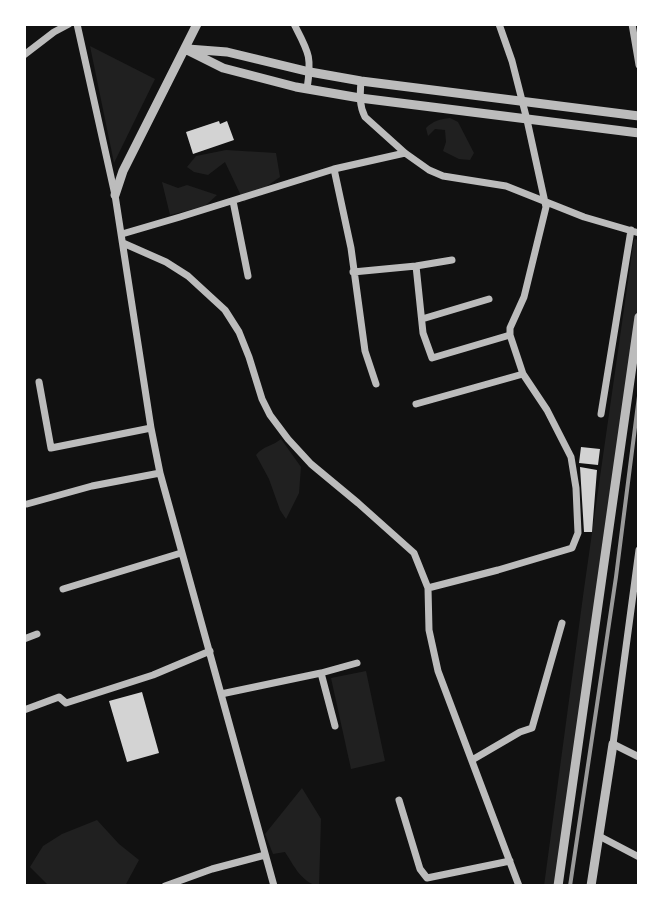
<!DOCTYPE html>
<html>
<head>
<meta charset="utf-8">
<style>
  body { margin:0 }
  #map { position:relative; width:663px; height:910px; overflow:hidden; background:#111; font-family:Cabin,sans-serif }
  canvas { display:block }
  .frame { position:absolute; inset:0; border:26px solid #fff; pointer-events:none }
</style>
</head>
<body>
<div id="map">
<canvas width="663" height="910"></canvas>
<div class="frame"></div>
</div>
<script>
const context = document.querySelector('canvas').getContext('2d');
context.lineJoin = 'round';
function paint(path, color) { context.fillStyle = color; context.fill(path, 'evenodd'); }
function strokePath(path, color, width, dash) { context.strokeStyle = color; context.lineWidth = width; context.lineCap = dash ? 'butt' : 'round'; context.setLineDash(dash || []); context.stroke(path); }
const green = new Path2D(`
  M90,46L155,79L114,163Z
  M450,118L458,122L474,153L470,160L459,159L443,151L446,142L445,130L435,129L428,136L426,128C433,121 440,119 450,118Z
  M226,150L276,153L280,177L244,202L225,162L208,175L194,172L187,167L196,156Z
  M162,182L178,188L187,185L217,195L205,206L170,215Z
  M634,239L639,240V346L557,886H544L584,589Z
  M281,439L301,467L299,493L286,519L280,510L269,479L256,455C263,446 273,446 281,439Z
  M366,671L385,761L351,769L331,678Z
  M302,788L321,819L319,886C302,883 294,866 285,852L273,854L265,834Z
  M97,820L119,844L139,860L125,886H49L30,867L43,846L62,834Z`);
const building = new Path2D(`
  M219,121L220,124L227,121L234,140L193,154L186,132Z
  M581,447L600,449L598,465L579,463Z
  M580,467L597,470L592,532H584Z
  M142,692L159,753L127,762L109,701Z`);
const minor = new Path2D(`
  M77,24L115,195L151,428L160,473L274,886
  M294,24C309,53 312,56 307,89
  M632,24L639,65
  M24,55L54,32L69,24
  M361,81C360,95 359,105 365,117L405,153L429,170L443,176L506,186L584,217L639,233
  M334,169L351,248L365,351L376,384
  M233,201L248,276
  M122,234L180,217L334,169L405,153
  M123,243L166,262L188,276L225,310L239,332L249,357L262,399L270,415L288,439L311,464L358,503L414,553L428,588L429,630L438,671L519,886
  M416,266L423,333L432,358L510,335
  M353,272L416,266L452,260
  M422,319L489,299
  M39,382L51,448L151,428
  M416,404L523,374
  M601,414L631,230
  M27,504L92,486L160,473
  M639,550L613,744L639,757
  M428,588L498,570L572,548L578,533L576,488L571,457L547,410L523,374L510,335V328L524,297L546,207L527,120L512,61L499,24
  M63,589L181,553
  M24,639L37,634
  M321,673L335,726
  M221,694L321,673L357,663
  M24,710L59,697L66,703L153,675L210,651
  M472,760L520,732L532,728L562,623
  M399,800L420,869L427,878L510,861
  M599,836L639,857
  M165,886L212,869L265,855`);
const tertiary = new Path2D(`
  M185,49L223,68L296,87L360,98L639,133
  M188,49L227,52L310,72L361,81L639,116
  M115,195L123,171L197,24
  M558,886L639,317
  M591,886L613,744`);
const rail = new Path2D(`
  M570,886L616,577L639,396`);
paint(green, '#202020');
paint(building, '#d3d3d3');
strokePath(minor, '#bcbcbc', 7);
strokePath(tertiary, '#bcbcbc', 9);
strokePath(rail, '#9a9a9a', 4);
</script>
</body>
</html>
